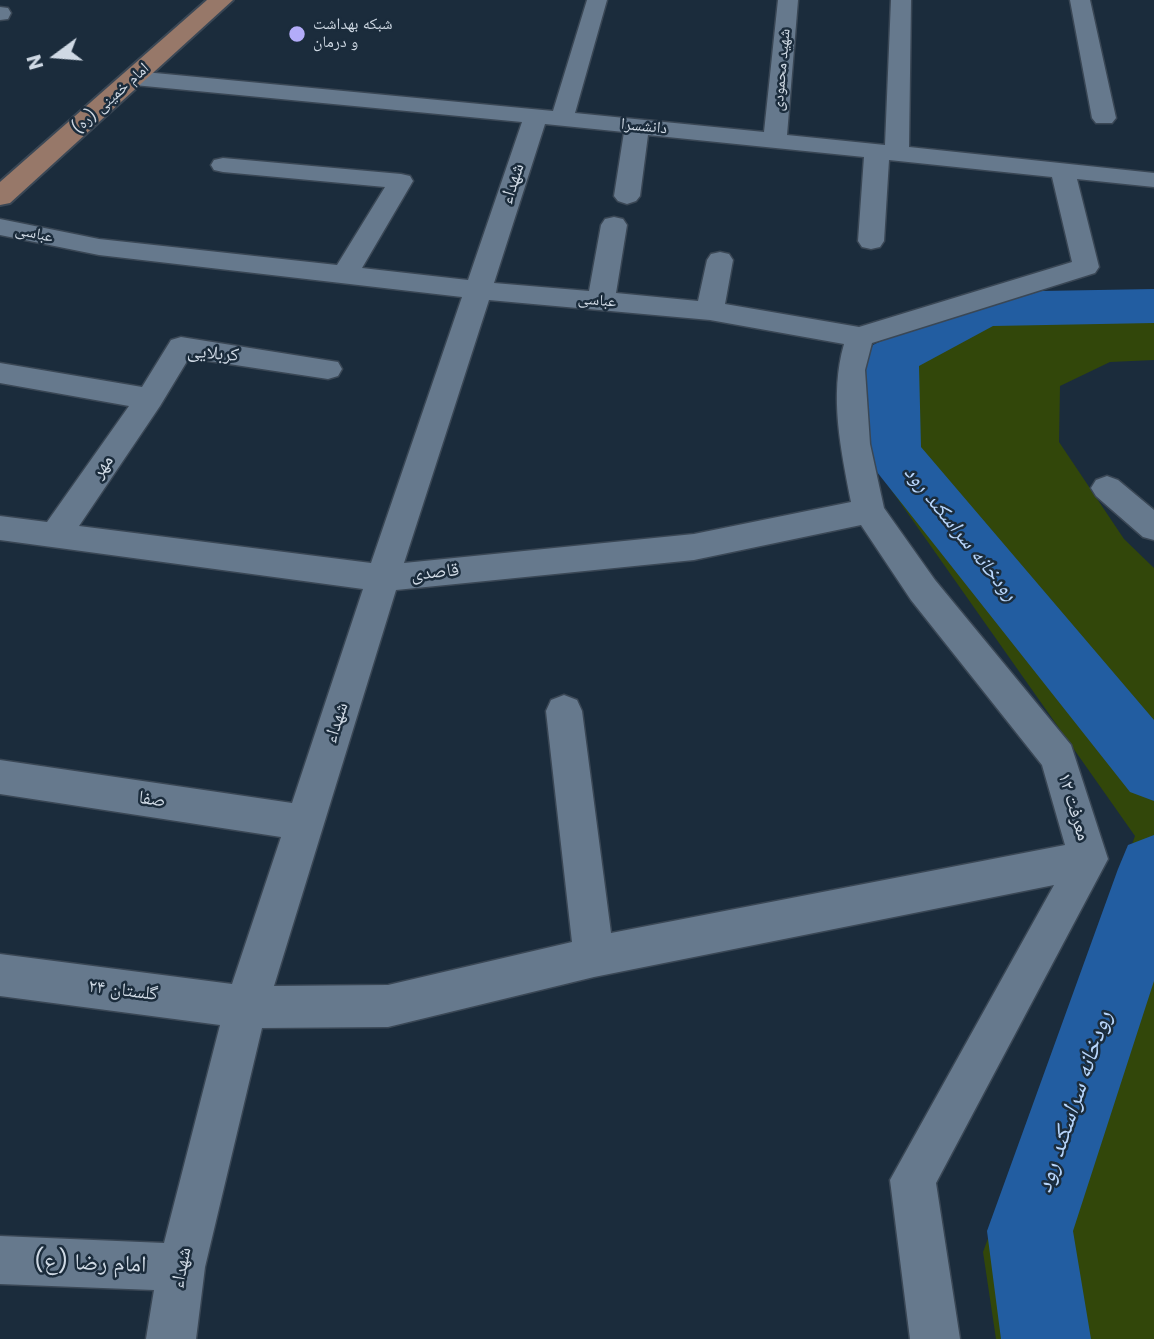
<!DOCTYPE html>
<html>
<head>
<meta charset="utf-8">
<style>
  body { margin:0 }
  #map { position:relative; width:1154px; height:1339px; overflow:hidden; background:#1b2c3c; font-family:Poppins,sans-serif }
  canvas { display:block }
  .north { position:absolute; left:21px; top:21px; width:70px; height:70px; -webkit-text-stroke:5px #1b2c3c; paint-order:stroke; rotate:254deg; font-size:19px; font-weight:700; line-height:28px; text-align:center; color:#cfd9e4 }
  .north::after { content:''; display:block; margin:auto; width:24px; height:32px; background:#cfd9e4; clip-path:polygon(50% 0,100% 100%,50% 72%,0 100%) }
</style>
</head>
<body>
<div id="map">
<canvas width="1154" height="1339"></canvas>
<div class="north">N</div>
</div>
<script>
const context = document.querySelector('canvas').getContext('2d');
context.lineJoin = 'round';
function paint(path, color) { context.fillStyle = color; context.fill(path, 'evenodd'); }
function strokePath(path, color, width, dash) { context.strokeStyle = color; context.lineWidth = width; context.lineCap = dash ? 'butt' : 'round'; context.setLineDash(dash || []); context.stroke(path); }
function write(font, color, halo, rows, align = 'center') {
  context.font = font + ' Poppins,"Noto Naskh Arabic",sans-serif'; context.lineWidth = 5; context.setLineDash([]); context.textBaseline = 'middle'; context.strokeStyle = halo; context.fillStyle = color; for (const [text, x, y, turn = 0] of rows) {
    context.save(); context.translate(x, y); context.rotate((+turn || 0) * Math.PI / 180); context.textAlign = isNaN(turn) ? turn : align; if (halo) context.strokeText(text, 0, 0); context.fillText(text, 0, 0); context.restore();
  }
}
const green = new Path2D(`
  M1154,291V360L1110,362L1060,386L1059,442L1124,539L1154,568V1339H996L983,1252L1135,836L880,474L873,386L911,335L1047,295Z`);
const river = new Path2D(`
  M1154,289V323L993,326L919,366L921,447L1154,720V801L1130,792L873,467L865,452L866,358L873,345L966,297L984,292Z
  M1154,835V981L1073,1231L1091,1339H1001L987,1231L1118,869L1128,845Z`);
const minor = new Path2D(`
  M587,0H607L575,113L764,132L778,0H798L787,135L885,145L891,0H911L909,147L1154,173V187L1077,179L1099,267L1095,273L872,343L865,370L870,444L884,508L935,580L1071,745L1108,859L936,1183L960,1339H910L890,1180L1054,885L594,977L388,1027L262,1028L205,1267L196,1339H146L154,1290L0,1284V1236L164,1243L220,1025L0,996V954L232,984L281,837L0,794V760L292,803L363,589L0,540V516L47,522L129,406L0,383V363L142,387L171,340L181,337L338,362L342,369L338,376L328,379L189,358L160,406L79,526L371,563L462,297L99,255L0,235V219L99,239L337,265L385,187L223,172L214,170L211,165L214,160L223,158L401,174L410,176L413,181L362,268L468,280L522,122L134,85L126,83L123,78L126,73L134,71L553,111ZM545,124L624,132L614,196L618,201L627,204L636,201L640,196L648,135L864,157L858,241L862,247L871,249L880,247L884,241L889,160L1052,177L1072,262L859,327L725,304L733,260L729,254L720,252L711,254L707,260L698,301L616,293L627,225L623,219L614,217L605,219L601,225L589,291L494,283ZM489,300L710,320L844,344C829,396 841,450 851,502L694,534L404,563ZM861,525L911,600L1042,765L1065,845L611,933L582,711L577,700L564,695L551,700L546,711L572,942L388,985L274,986L396,590L694,560Z
  M1070,0H1090L1116,118L1112,123H1096L1092,118Z
  M0,7L8,8L11,13L8,19L0,20Z
  M1107,476L1118,480L1154,510V540L1143,537L1096,496L1091,488L1096,480Z`);
const major = new Path2D(`
  M207,0H233L10,203L0,205V182Z`);
const markers = [
  [297,34,9,"#b3acf9"]
];
const farPoinames = [
  ["شبکه بهداشت",313,25],
  ["و درمان",313,43]
];
const farStreetnames = [
  ["شهید محمودی",782,70,-85],
  ["امام خمینی (ره)",111,99,-42],
  ["دانشسرا",644,127,6],
  ["عباسی",34,234,12],
  ["عباسی",597,301,5]
];
const streetNames = [
  ["شهداء",513,184,-72],
  ["کربلایی",213,354,5],
  ["مهر",103,467,-55],
  ["قاصدی",435,573,-6],
  ["شهداء",337,723,-72],
  ["صفا",152,800,8],
  ["معرفت ۱۲",1073,807,73],
  ["گلستان ۲۴",123,991,7],
  ["شهداء",182,1268,-79]
];
const waterNames = [
  ["رودخانه سراسکند رود",960,534,51]
];
const nearStreetnames = [
  ["امام رضا (ع)",90,1264,2]
];
const nearWaternames = [
  ["رودخانه سراسکند رود",1075,1102,-71]
];
paint(green, '#32470a');
paint(river, '#225da1');
strokePath(minor, '#3a4755', 3);
strokePath(major, '#3a4755', 4);
paint(minor, '#66798d');
paint(major, '#977869');
for (const [x, y, r, color] of markers) { const dot = new Path2D(); dot.arc(x, y, r, 0, 2 * Math.PI); context.fillStyle = color; context.fill(dot); strokePath(dot, '#1b2c3c', 2.5); }
write('16px', '#cfd9e4', '#1b2c3c', farPoinames, 'left');
write('16px', '#cfd9e4', '#1b2c3c', farStreetnames);
write('19px', '#cfd9e4', '#1b2c3c', streetNames);
write('italic 21px', '#b8d6fc', '#1b2c3c', waterNames);
write('23px', '#cfd9e4', '#1b2c3c', nearStreetnames);
write('italic 24px', '#b8d6fc', '#1b2c3c', nearWaternames);
</script>
</body>
</html>
